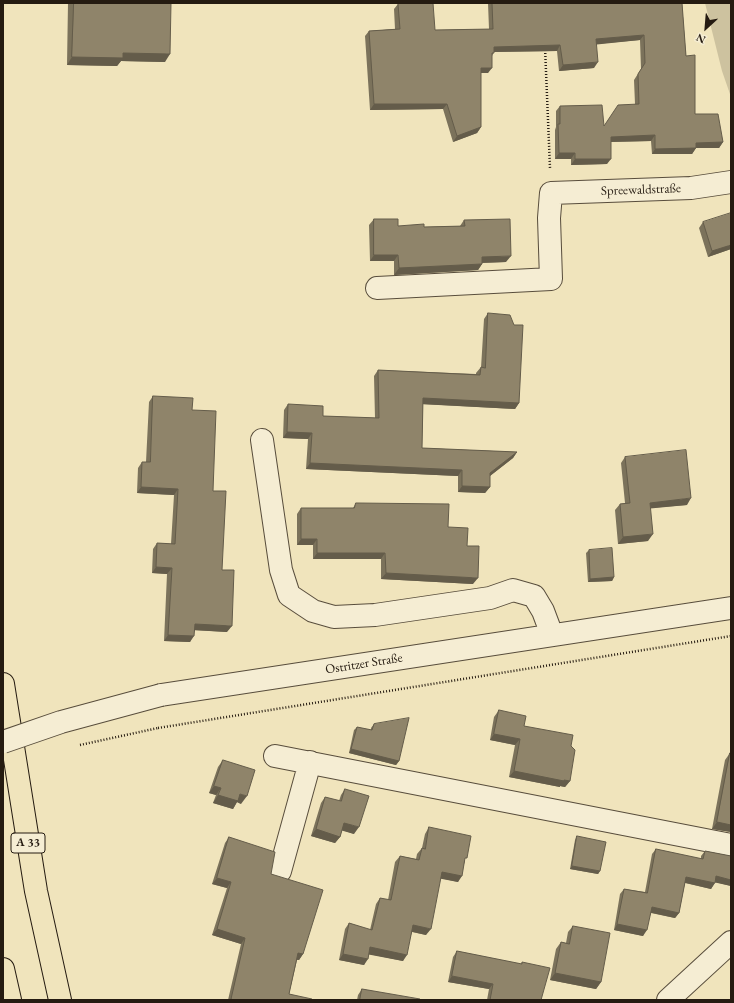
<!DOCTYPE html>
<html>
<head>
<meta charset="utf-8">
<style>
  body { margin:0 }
  #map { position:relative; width:734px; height:1003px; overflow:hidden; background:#f0e4bc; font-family:"EB Garamond",serif }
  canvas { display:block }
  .frame { position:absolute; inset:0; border:4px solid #251b11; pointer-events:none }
  .north { position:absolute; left:686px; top:8px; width:40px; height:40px; -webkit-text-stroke:3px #f5edd3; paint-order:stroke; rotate:206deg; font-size:11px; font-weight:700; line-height:16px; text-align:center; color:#251b11 }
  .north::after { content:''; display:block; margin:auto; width:14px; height:18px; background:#251b11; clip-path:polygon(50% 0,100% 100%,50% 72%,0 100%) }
</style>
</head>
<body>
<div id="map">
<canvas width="734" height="1003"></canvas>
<div class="frame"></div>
<div class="north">N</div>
</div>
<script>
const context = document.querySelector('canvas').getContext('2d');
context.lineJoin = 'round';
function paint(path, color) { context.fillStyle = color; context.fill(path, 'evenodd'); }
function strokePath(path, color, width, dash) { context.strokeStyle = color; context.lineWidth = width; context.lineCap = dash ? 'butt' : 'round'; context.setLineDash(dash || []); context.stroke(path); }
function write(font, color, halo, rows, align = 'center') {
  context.font = font + ' "EB Garamond",serif'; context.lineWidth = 4; context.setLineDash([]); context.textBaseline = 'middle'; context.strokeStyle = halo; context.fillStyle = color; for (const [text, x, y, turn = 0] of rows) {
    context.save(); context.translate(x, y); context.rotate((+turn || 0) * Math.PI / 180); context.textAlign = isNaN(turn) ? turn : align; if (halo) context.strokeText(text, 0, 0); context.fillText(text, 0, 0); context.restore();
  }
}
const green = new Path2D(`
  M705,3H731V97L722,71Z`);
const path = new Path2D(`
  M545,47L550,168
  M158,728L731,636`);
const minor = new Path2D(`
  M377,288L551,279L549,218L551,193L691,188L731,182
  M262,440L281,570L289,595L313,611L334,617L375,615L490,598L513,590L534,596L543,611L552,635
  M161,695L731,608
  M275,756L731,845
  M280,871L310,762
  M668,1000L731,942`);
const highway = new Path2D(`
  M3,684L36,891L60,1000
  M3,969L10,1000`);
const pathBridge = new Path2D(`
  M80,745L158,728`);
const minorBridge = new Path2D(`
  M3,742L61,722L161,695`);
const wall = new Path2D(`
  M68,3H171L165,62L121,61L117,66L67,65Z
  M488,3H682L686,56L695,114L723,142L719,148H696L692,154H652L651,141L611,142L607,164L571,165V159H555V130L556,127V111L560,106L604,126L635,104L634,80L641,69L640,40L596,44L594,68L559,71L557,51L494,52L492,56L488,73H481V127L477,133L453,142L443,109L370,110L365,36L369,31L395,29L394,9L398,4L435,30L489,29Z
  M374,219L398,226L424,227L460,226L464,220L506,262L482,263V264L478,270L394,275V261H370L369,225Z
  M703,222L731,249L708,257L699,228Z
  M488,313L519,403L515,409L423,404L422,448L517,452L513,458L490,476V487L485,493L458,492V476L306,469L308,439L283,438L284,410L288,404L323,416L375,418L374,376L378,370L476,374V373L481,367V368L484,319Z
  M153,396L192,410L213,491L222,570L227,632L195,630L190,642L164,641L167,574L152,573L153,549L157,543L171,544L174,495L137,493L138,468L142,462H146L149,402Z
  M625,457L687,505L650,508L648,541L618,544L615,510L620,504L625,503L621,463Z
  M356,503L448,527L467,546L473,584L381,579V559H313V545H297V514L301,508H353Z
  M589,550L614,577L612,581L588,582L586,553Z
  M499,710L524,726L571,746L570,781L565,787L560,786V787L509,777L515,745L490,740L494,717Z
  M374,724L399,761L396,765L349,753L354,730L357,727L371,730V728Z
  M730,753H731V832L712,829L725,760Z
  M223,760L241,804L237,802L233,809L213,803L216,795L209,793L218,767Z
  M345,789L354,834L342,830L340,837L335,843L311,836L321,803L325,797L339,801L341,795Z
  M429,827L465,861L458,882L440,878L426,935L412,932L403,961L369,954L364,965L339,960L345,929L349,923L370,930L376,904L380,898L388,900L395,862L400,856L416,859L417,854L422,848L425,834Z
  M577,836L600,871L598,874L570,869L575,840Z
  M229,837L271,874L303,954L299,960H297L289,994L312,1000H228L241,944L212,935L227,888L212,884L225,843Z
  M656,849L701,859V856L705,851L731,856V886L715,882L711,889L685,883L679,913L675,918L651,913L643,936L614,930L620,894L624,889L645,892L652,854Z
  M573,926L601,982L596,989L550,980L556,949L561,942L566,943L568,932Z
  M457,951L521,964L522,962L541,1000H487L489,989L448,982L453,957Z
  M362,989L419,1000H357L358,995Z`);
const shadedWall = new Path2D(`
  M644,35L640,40L592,45L596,39Z
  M560,45L557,51L490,52L494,47Z
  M123,53L170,54L165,62L121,61L117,66L67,65L72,57Z
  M598,62L594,68L559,71L563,65Z
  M481,68H492L488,73H477Z
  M374,104H447L443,109L370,110Z
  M481,127L477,133L453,142L457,136Z
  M655,135L651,141L607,142L611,137Z
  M723,142L719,148H696L692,154H652L655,149L696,143Z
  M559,153H575L571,159H555Z
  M575,159H611L607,164L571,165Z
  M731,245V249L708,257L712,251Z
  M374,255H398L394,261H370Z
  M511,256L506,262L477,263L482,257Z
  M482,264L478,270L394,275L399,268Z
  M423,398L519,403L515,409L419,404Z
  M287,432L312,433L308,439L283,438Z
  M517,452L513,458L486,479L490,473Z
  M310,463L462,470L458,476L306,469Z
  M462,486L490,487L485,493L458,492Z
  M141,487L178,489L174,495L137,493Z
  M691,498L687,505L645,509L650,503Z
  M653,534L648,541L618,544L623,537Z
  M301,539H317L313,545H297Z
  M317,553H385L381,559H313Z
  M156,567L172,568L167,574L152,573Z
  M386,573L478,578L473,584L381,579Z
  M614,577L612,581L588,582L590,579Z
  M195,624L232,626L227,632L191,630Z
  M168,635L194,636L190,642L164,641Z
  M494,734L520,739L515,745L490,740Z
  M351,749L399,761L396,765L349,753Z
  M514,771L570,781L565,787L560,786V787L509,777Z
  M214,786L221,788L216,795L209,793Z
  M240,794L247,796L241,804L237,802L233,809L213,803L218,795Z
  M717,822L731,825V832L712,829Z
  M344,823L359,827L354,834L340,830Z
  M316,829L340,837L335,843L311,836Z
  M572,866L600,871L598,874L570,869Z
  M442,872L462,876L458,882L437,878Z
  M716,876L731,880V886L713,882Z
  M686,877L715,883L711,889L682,882Z
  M217,878L231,882L227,888L212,884Z
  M652,907L679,913L675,918L648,912Z
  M617,924L647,930L643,936L614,930Z
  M413,925L431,929L426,935L409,931Z
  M217,929L245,938L241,944L212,935Z
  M370,947L407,955L403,961L366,954Z
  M298,953L303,954L299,960L294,959Z
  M343,954L368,959L364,965L339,960Z
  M555,973L601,982L596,989L550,980Z
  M452,976L493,984L489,989L448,982Z`);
const building = new Path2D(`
  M74,3H171L170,54L123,53V58L72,57Z
  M405,3H433L435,30L493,29L492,3H682L686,56L695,55V114H718L723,142L696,143V148L655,149V135L611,137V159H575V153H559L558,124H560V106L602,105L604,126L618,105L639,104L638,74L645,63L644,35L596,39L598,62L563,65L560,45L494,47V53H492V68H481V127L457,136L447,104H374L369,31L400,29L398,4Z
  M731,213V245L712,251L703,222Z
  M374,219H398V226L424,224V227L465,226L464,220L510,219L511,256L482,257V264L399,268L398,255H374Z
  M488,313L510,315L514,325H523L519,403L423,398L422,448L517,452L490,473V487L462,486V470L310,463L312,433L287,432L288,404L323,406V416L379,418L378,370L480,375L481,367L485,368Z
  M153,396L193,398L192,410L216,411L213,491H226L222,570H234L232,626L195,624L194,636L168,635L172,568L156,567L157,543L175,544L178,489L141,487L142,462H150Z
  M686,450L691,498L650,503L653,534L623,537L620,504L630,503L625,457Z
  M356,503L449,504L448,527L468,528L467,546H479L478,578L386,573L385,553H317V539H301V508H354Z
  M612,548L614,577L590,579L589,550Z
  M499,710L526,716L524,726L573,735L571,746L575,750L570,781L564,780V781L514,771L520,739L494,734Z
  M409,718L399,761L351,749L357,727L372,730L374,724Z
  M730,753H731V825L717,822Z
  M223,760L255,770L247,796L240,794L238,801L218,795L221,788L214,786Z
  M345,789L369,796L359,827L344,823L340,837L316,829L325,797L341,801Z
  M429,827L471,836L467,858H465L462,876L442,872L431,929L413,925L407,955L370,947L368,959L343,954L349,923L372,930L380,898L391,900L400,856L419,860L422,848L425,849Z
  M577,836L606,842L600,871L572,866Z
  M229,837L275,852L271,874L323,890L303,954L298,953L289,994L312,999V1000H234L231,999L245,938L217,929L231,882L217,878Z
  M656,849L703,859L705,851L731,856V880L716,876L715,883L686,877L679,913L652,907L647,930L617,924L624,889L647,893Z
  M573,926L610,933L601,982L555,973L561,942L569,944Z
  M457,951L522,964V962L550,968L541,1000H490L493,984L452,976Z
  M362,989L420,999L419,1000H360Z`);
const shields = [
  [28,843,34]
];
const shieldNames = [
  ["A 33",28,843]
];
const streetNames = [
  ["Spreewaldstraße",641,190,-2],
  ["Ostritzer Straße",364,664,-9]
];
paint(green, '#cdc29f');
strokePath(minor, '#584d3c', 24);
strokePath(highway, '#251b11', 24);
strokePath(path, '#251b11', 2.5, [1, 2]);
strokePath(minor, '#f5edd3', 22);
strokePath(highway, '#f0e4bc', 22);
strokePath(minorBridge, '#584d3c', 24, []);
strokePath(pathBridge, '#251b11', 2.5, [1, 2]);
strokePath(minorBridge, '#f5edd3', 22);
paint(wall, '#7b725b');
paint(shadedWall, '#645c4a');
paint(building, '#8f846a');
strokePath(building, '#645c4a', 1);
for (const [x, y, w] of shields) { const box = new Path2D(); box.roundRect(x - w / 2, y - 10, w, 20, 3); context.fillStyle = '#f5edd3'; context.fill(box); strokePath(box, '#251b11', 1); }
write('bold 12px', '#251b11', null, shieldNames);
write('13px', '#251b11', '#f5edd3', streetNames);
</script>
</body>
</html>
